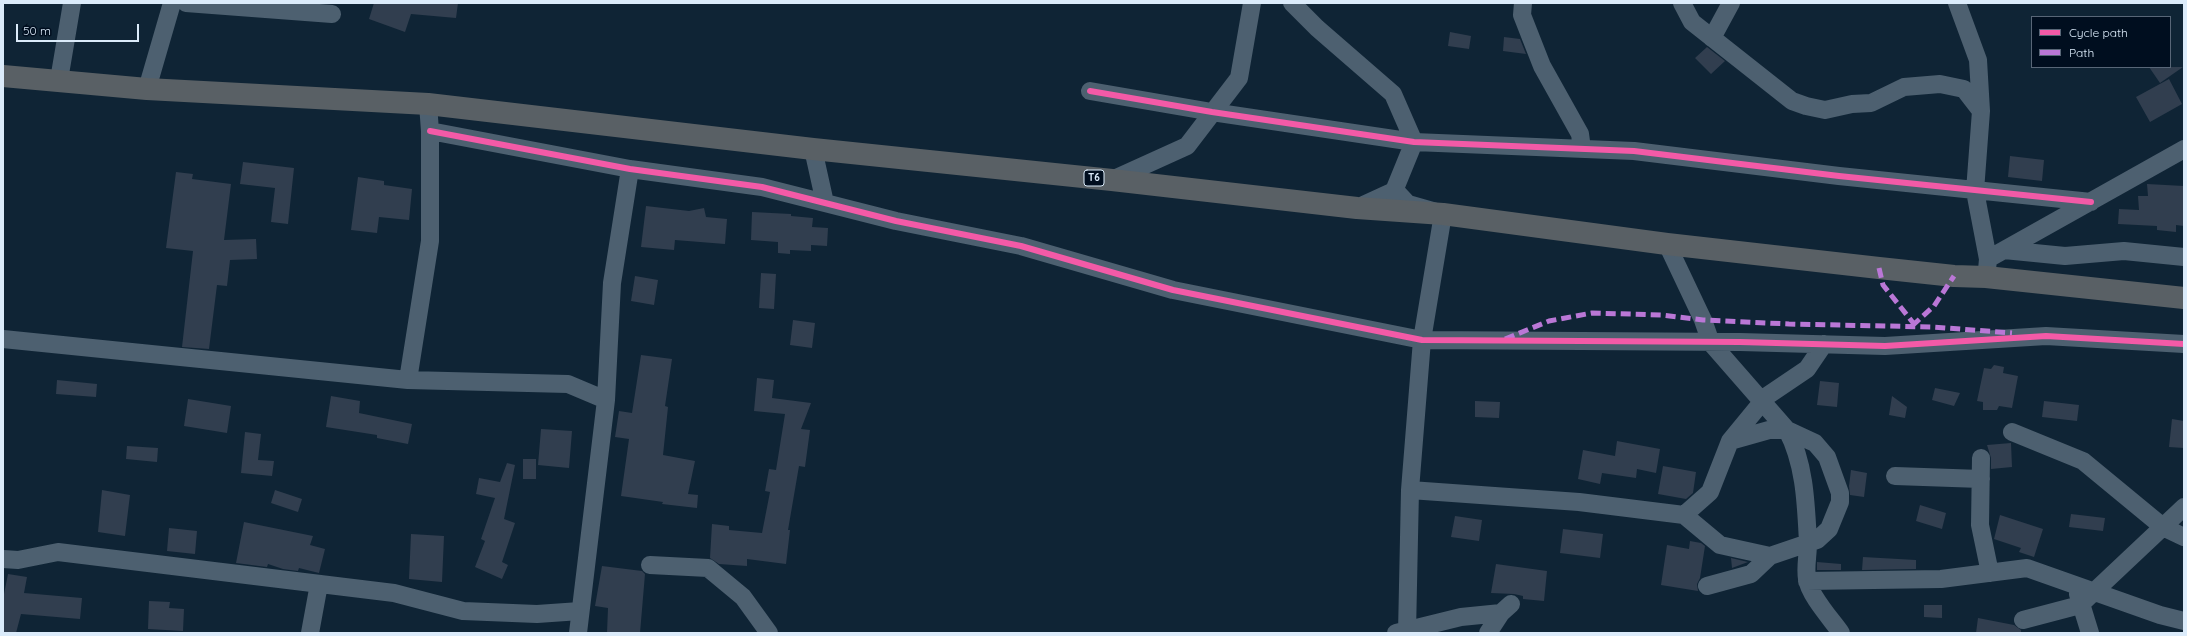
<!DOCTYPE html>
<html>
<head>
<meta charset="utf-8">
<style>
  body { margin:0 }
  #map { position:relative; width:2187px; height:636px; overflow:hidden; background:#0f2435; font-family:Quicksand,sans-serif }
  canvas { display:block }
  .frame { position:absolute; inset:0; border:4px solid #dbebfa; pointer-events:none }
  .legend { position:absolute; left:2031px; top:16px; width:140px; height:52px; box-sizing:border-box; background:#000e1f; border:1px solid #586677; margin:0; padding:5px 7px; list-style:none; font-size:12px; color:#dbebfa }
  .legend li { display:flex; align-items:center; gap:8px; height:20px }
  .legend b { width:20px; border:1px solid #586677 }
  .scale { position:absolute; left:16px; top:24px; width:123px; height:18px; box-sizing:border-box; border:2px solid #dbebfa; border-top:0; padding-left:5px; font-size:12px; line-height:14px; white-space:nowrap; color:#dbebfa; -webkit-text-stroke:3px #000e1f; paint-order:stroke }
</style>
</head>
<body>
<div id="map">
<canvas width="2187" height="636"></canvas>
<div class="frame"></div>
<ul class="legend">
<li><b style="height:5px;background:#f35aa7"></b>Cycle path</li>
<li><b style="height:5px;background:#ba77d6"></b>Path</li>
</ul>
<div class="scale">50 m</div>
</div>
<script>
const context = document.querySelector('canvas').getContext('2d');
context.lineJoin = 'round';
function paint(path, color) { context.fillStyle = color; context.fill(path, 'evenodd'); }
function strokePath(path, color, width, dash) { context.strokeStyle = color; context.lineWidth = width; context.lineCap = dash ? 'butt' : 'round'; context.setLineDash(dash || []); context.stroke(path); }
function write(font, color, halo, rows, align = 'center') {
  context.font = font + ' Quicksand,sans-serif'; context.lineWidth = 3; context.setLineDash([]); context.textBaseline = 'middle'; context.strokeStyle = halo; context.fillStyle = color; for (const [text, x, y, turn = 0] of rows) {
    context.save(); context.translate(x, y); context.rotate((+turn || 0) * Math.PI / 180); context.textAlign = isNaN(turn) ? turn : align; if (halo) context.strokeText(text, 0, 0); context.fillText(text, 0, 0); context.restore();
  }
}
const building = new Path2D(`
  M374,3H458L456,18L411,14L405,32L369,19Z
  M1450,32L1471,36L1469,49L1448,46Z
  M1504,37L1520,39L1526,54L1503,51Z
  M1707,47L1725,61L1711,74L1695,58Z
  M2149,67H2183L2160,83Z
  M2169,79L2182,104L2150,122L2136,97Z
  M2010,156L2044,160L2042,181L2008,177Z
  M243,162L294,168L288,224L271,222L275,188L240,184Z
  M176,172L193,174L192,179L231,184L224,240L256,239L257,259L230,260L227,286L217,285L209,349L182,347L193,251L166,248Z
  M358,177L384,181V185L412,189L409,220L379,217L377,233L351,230Z
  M2147,184L2184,186V226L2176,225V232L2157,230V226L2118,224L2119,209L2139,210L2138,196H2148Z
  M646,206L689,211L704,208L706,217L727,219L725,244L675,240L674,250L641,247Z
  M752,212L791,214V216L813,218L812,227L828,228L827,246L811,245V251L790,250V254L778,253V242L751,240Z
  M761,273L776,274L774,309L759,308Z
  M635,276L658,280L654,305L631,301Z
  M793,320L815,323L812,348L790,345Z
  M641,355L672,359L665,406L668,407L663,455L695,461L688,494L698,495L697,508L662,504L663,502L621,496L629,439L615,437L619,411L632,413Z
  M1994,365L2004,367L2003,373L2018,376L2012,408L1999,406L1997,410H1983V402L1977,401L1984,368L1991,369Z
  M757,378L774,380L772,398L811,403L801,429L810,430L805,467L799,466L788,530H790L786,564L747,559V566L719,564L710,558L712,524L729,526V530L762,533L770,492L765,491L769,469L776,470L785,414L754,411Z
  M57,380L97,384L96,397L56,394Z
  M1820,381L1839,383L1837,407L1817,405Z
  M1935,388L1960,393L1954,406L1932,400Z
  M331,396L360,401L359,413L412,424L408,444L377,438V435L326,427Z
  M1892,396L1907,407L1905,418L1889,415Z
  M188,399L231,406L227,433L184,426Z
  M1475,401L1500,402L1499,418L1475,417Z
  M2044,401L2079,405L2077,421L2042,417Z
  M2172,419L2184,421V448L2169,447Z
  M541,429L572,431L569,468L538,465Z
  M245,432L261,434L258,460L274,461L272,476L241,473Z
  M1617,441L1660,449L1656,473L1637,469L1636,478L1602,473L1600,484L1578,479L1583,450L1615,456Z
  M2011,443L2012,467L1991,469V458L1987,445Z
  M127,446L158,448L157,462L126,459Z
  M523,459H536V479H523Z
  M507,463L515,465L504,519L515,523L502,562L508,565L502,579L475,567L485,541L481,539L495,498L476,494L479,478L500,482Z
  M1663,466L1696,472L1693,493L1686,499L1658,494Z
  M1851,470L1867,473L1864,497L1850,495L1849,486Z
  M102,490L130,495L125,536L98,532Z
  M275,490L302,499L298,512L271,503Z
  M1920,505L1946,513L1942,529L1916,521Z
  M2071,514L2105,518L2103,531L2069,527Z
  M2000,515L2043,529L2034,557L2019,552L2021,548L1994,539Z
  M1455,516L1482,520L1479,541L1451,537Z
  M244,522L313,536L310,545L325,549L319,573L299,568L298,571L283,569L268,564L267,567L236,563Z
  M169,528L197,531L195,554L167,551Z
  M1563,529L1603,534L1600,558L1560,553Z
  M411,534L444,536L442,582L409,579Z
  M1690,541L1701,543L1705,546L1700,578L1697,584L1698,591L1661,585L1667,545L1689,549Z
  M1863,557L1916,560V569L1862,570Z
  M1731,558L1748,562L1732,568Z
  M1817,562L1841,564V570H1817Z
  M1496,564L1547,571L1544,601L1523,599V596L1514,594L1491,593Z
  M602,566L642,571L645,574L640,633H607L608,608L595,606Z
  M8,574L27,577L24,593L82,598L80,619L21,614L16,633H4L3,599Z
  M149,601L170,602L169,608L184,609L183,631L148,629Z
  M1924,605H1942V618L1924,617Z
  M1978,618L2014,625L2021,630V633H1976Z`);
const minor = new Path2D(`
  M186,3L332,14
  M1292,3L1317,28L1393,94L1414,142L1394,191L1357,208
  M1523,3L1522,15L1542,66L1580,134L1582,149
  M1682,3L1692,22L1792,101L1806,106L1825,110L1852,104L1871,103L1904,87L1940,84L1964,89L1981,111
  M1957,3L1978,60L1981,111L1975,191L1988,259
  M1712,38L1731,3
  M59,80L72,3
  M147,89L172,3
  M1090,91L1212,112L1414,142L1634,151L1839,176L2091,202
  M428,104L430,131V241L408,380L568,384L606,400L578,633
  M430,131L630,169L762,187L896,221L1021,246L1173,290L1422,340L1740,342L1885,346L2046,336L2184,344
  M813,149L825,203
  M1112,180L1187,146L1239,78L1252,3
  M1395,190L1408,204L1443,214L1422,340L1410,490L1407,633
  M1667,244L1703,320L1711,343L1787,430C1805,464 1806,504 1808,543C1808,555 1805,568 1807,579C1809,595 1832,620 1841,633
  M2004,250L2065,256L2124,251L2184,257
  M1987,270L1988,259L2184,149
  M3,339L408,380
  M606,400L612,283L630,169
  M2012,432L2083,461L2163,527L2184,537
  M1981,458L1980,525L1990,573
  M1895,476L1981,479
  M1410,490L1579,502L1684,515L1710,492L1730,441L1767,396L1807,369L1824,344
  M1684,515L1720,545L1770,556L1817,540L1829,529L1840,502V493L1827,457L1815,443L1787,430H1769L1730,441
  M3,559L18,560L58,552L394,593L463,611L537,614L580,611
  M650,565L708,568L743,597L769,633
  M1807,581L1941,579L2027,568L2160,615L2184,621
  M1707,586L1751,574L1770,556
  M2078,594L2090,633
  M2023,620L2080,605L2184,507
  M310,633L319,584
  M1396,633L1461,617L1501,613
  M1488,633L1501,613L1511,604`);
const highway = new Path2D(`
  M3,76L147,89L428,104L813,149L1112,180L1357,208L1443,214L1667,244L1879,268L1954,276L1986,277L2184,298`);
const quiet = new Path2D(`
  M1879,268L1883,285L1914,324
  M1912,326L1934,306L1954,276
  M1505,339L1549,321L1592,313L1662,315L1703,320L1789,324L1933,327L2012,333`);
const cycleway = new Path2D(`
  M1090,91L1212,112L1414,142L1634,151L1839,176L2091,202
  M430,131L630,169L762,187L896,221L1021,246L1173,290L1422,340L1740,342L1885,346L2046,336L2184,344`);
const shields = [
  [1094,178,20]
];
const shieldNames = [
  ["T6",1094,178]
];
paint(building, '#313e4f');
strokePath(minor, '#4d6070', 18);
strokePath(highway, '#596065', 22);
strokePath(quiet, '#ba77d6', 5, [10, 5]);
strokePath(cycleway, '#f35aa7', 6);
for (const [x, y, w] of shields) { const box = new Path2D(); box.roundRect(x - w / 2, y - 8, w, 16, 3); context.fillStyle = '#000e1f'; context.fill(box); strokePath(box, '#dbebfa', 1); }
write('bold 10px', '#dbebfa', null, shieldNames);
</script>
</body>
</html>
